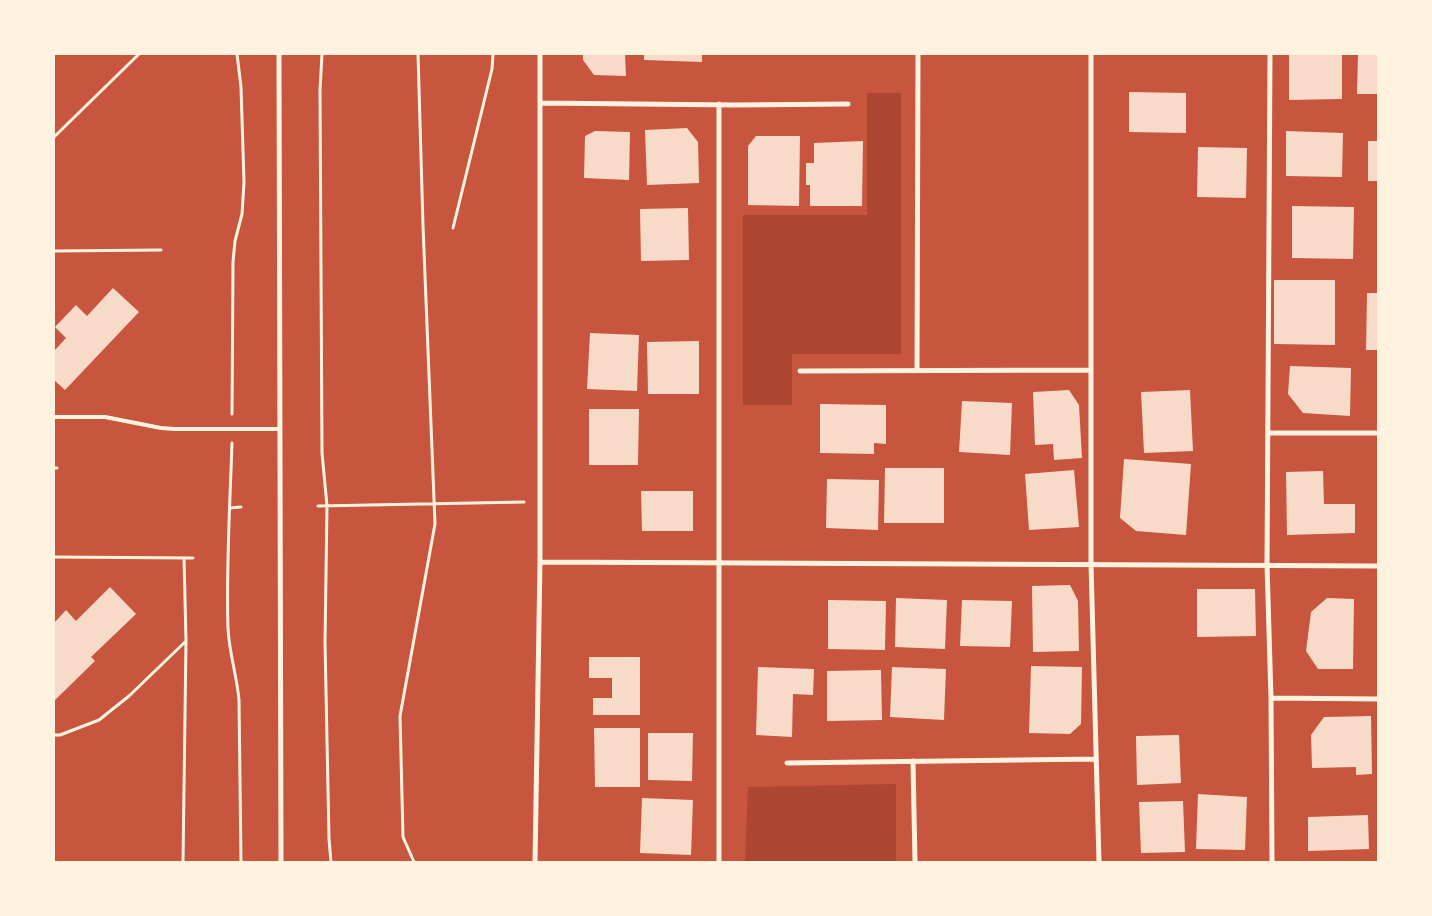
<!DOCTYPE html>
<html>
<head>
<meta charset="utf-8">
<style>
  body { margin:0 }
  #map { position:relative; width:1432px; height:916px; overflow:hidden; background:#c8553d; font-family:Commissioner,sans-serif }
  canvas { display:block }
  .frame { position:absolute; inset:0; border:55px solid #fff3e0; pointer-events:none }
</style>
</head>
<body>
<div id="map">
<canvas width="1432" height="916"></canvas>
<div class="frame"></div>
</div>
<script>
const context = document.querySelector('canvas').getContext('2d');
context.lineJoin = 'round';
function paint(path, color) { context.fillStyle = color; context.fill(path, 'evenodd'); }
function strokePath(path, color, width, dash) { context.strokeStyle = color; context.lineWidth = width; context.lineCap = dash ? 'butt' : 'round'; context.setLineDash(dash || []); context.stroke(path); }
const green = new Path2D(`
  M867,93H901V354H792V405H743V215H867Z
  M896,784V862H745L748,787Z`);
const building = new Path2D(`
  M583,54H625L626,76L594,75L583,60Z
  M644,54H702V62L644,60Z
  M1289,54H1342V99L1289,100Z
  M1358,54H1378V94H1357Z
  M1129,92L1186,93V133L1129,132Z
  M687,128L698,142L699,183L647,185L645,130Z
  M595,131L630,132L629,180L584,178L585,136Z
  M1286,131L1343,133L1342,177L1286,176Z
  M756,136H800L799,206L748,205V146Z
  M863,141L862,206H810V185H806V163H814V143Z
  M1368,141H1378V181H1368Z
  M1198,147L1247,148L1246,198L1197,197Z
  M1292,206L1354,207L1353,259L1292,258Z
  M688,208L689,260L641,261L640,209Z
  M1274,280H1335V345L1274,344Z
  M113,288L139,312L65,390L54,380V351L66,338L55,327L76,305L87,316Z
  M1367,293H1378V350H1366Z
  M590,333L639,335L637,391L587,389Z
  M699,341V394H648L647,342Z
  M1290,366L1351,368L1350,416L1303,413L1288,394Z
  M1069,390L1079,405L1082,458L1054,460L1053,444L1035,445L1033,392Z
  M1190,390L1193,451L1144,453L1141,392Z
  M962,401L1012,403L1010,455L959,452Z
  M820,404L886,405V444L874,443V454L820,453Z
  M589,409H639L638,465H589Z
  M1124,459L1191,464L1186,535L1136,531L1120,518Z
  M885,468H944V523H884Z
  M1074,470L1079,527L1029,530L1025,474Z
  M1323,471L1324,504H1355V533L1287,535L1286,472Z
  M827,479L879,480L878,530L826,528Z
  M641,491H693V531H642Z
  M1070,585L1078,601L1079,651L1033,652L1032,586Z
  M110,587L136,614L91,657L95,661L54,701V650L55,649L54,647V623L66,610L76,621Z
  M1197,589H1255L1256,636L1197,637Z
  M896,598L947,600L945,649L895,647Z
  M1327,598L1354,599L1353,669H1318L1306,651L1311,612Z
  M828,600L886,601L885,650L828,649Z
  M962,600L1012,601L1010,647L960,646Z
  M589,657H640V715H593V698H612V678H589Z
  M1031,666L1082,667L1081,724L1070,734L1029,733Z
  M758,667L814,669L813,695L793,694L792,737L756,735Z
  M892,667L946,669L944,720L890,717Z
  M881,670L882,720L827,721V671Z
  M1371,716L1372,774L1356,775V767L1312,768L1311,735L1324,717Z
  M594,728H640V787H595Z
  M648,733H693L692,781L648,780Z
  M1179,735L1181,783L1137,785L1136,736Z
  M1198,794L1247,797L1245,850L1196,849Z
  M642,798L693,800L691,855L640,853Z
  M1183,801L1185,852L1141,853L1139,802Z
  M1368,815L1369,849L1308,851V817Z`);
const path = new Path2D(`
  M322,54L320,90L322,453L327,506L325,642L329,839L331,862
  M54,137L139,54
  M453,228L492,69L493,54
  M54,251L161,250
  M232,414L233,262L235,241L242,214L244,182L241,87L237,54
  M232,443C230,504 226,567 228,628C229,653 237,676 239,700L241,862
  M54,468H57
  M318,506L524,502
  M230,508L241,507
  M54,557L193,558
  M54,735H60L99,720L129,696L185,642
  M183,862L186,641L184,558
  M414,862L403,837L400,716L435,524L423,226L418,54`);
const service = new Path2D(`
  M54,417H105L161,428L175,429H280`);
const minor = new Path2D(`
  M279,54L281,862
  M1091,54V564L1099,862
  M1270,54L1267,565L1271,698L1272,862
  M540,103L735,105L848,104
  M719,104V862
  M917,370L918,54
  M800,371L1091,370
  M1268,433H1378
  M540,562L1378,566
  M1271,698L1378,699
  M913,761L915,862
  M787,763L1096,759
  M535,862L540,562V54`);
paint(green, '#ae4732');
paint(building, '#f7dbc8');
strokePath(path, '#fff3e0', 3);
strokePath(service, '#fff3e0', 4);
strokePath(minor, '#fff3e0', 5);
</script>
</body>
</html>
